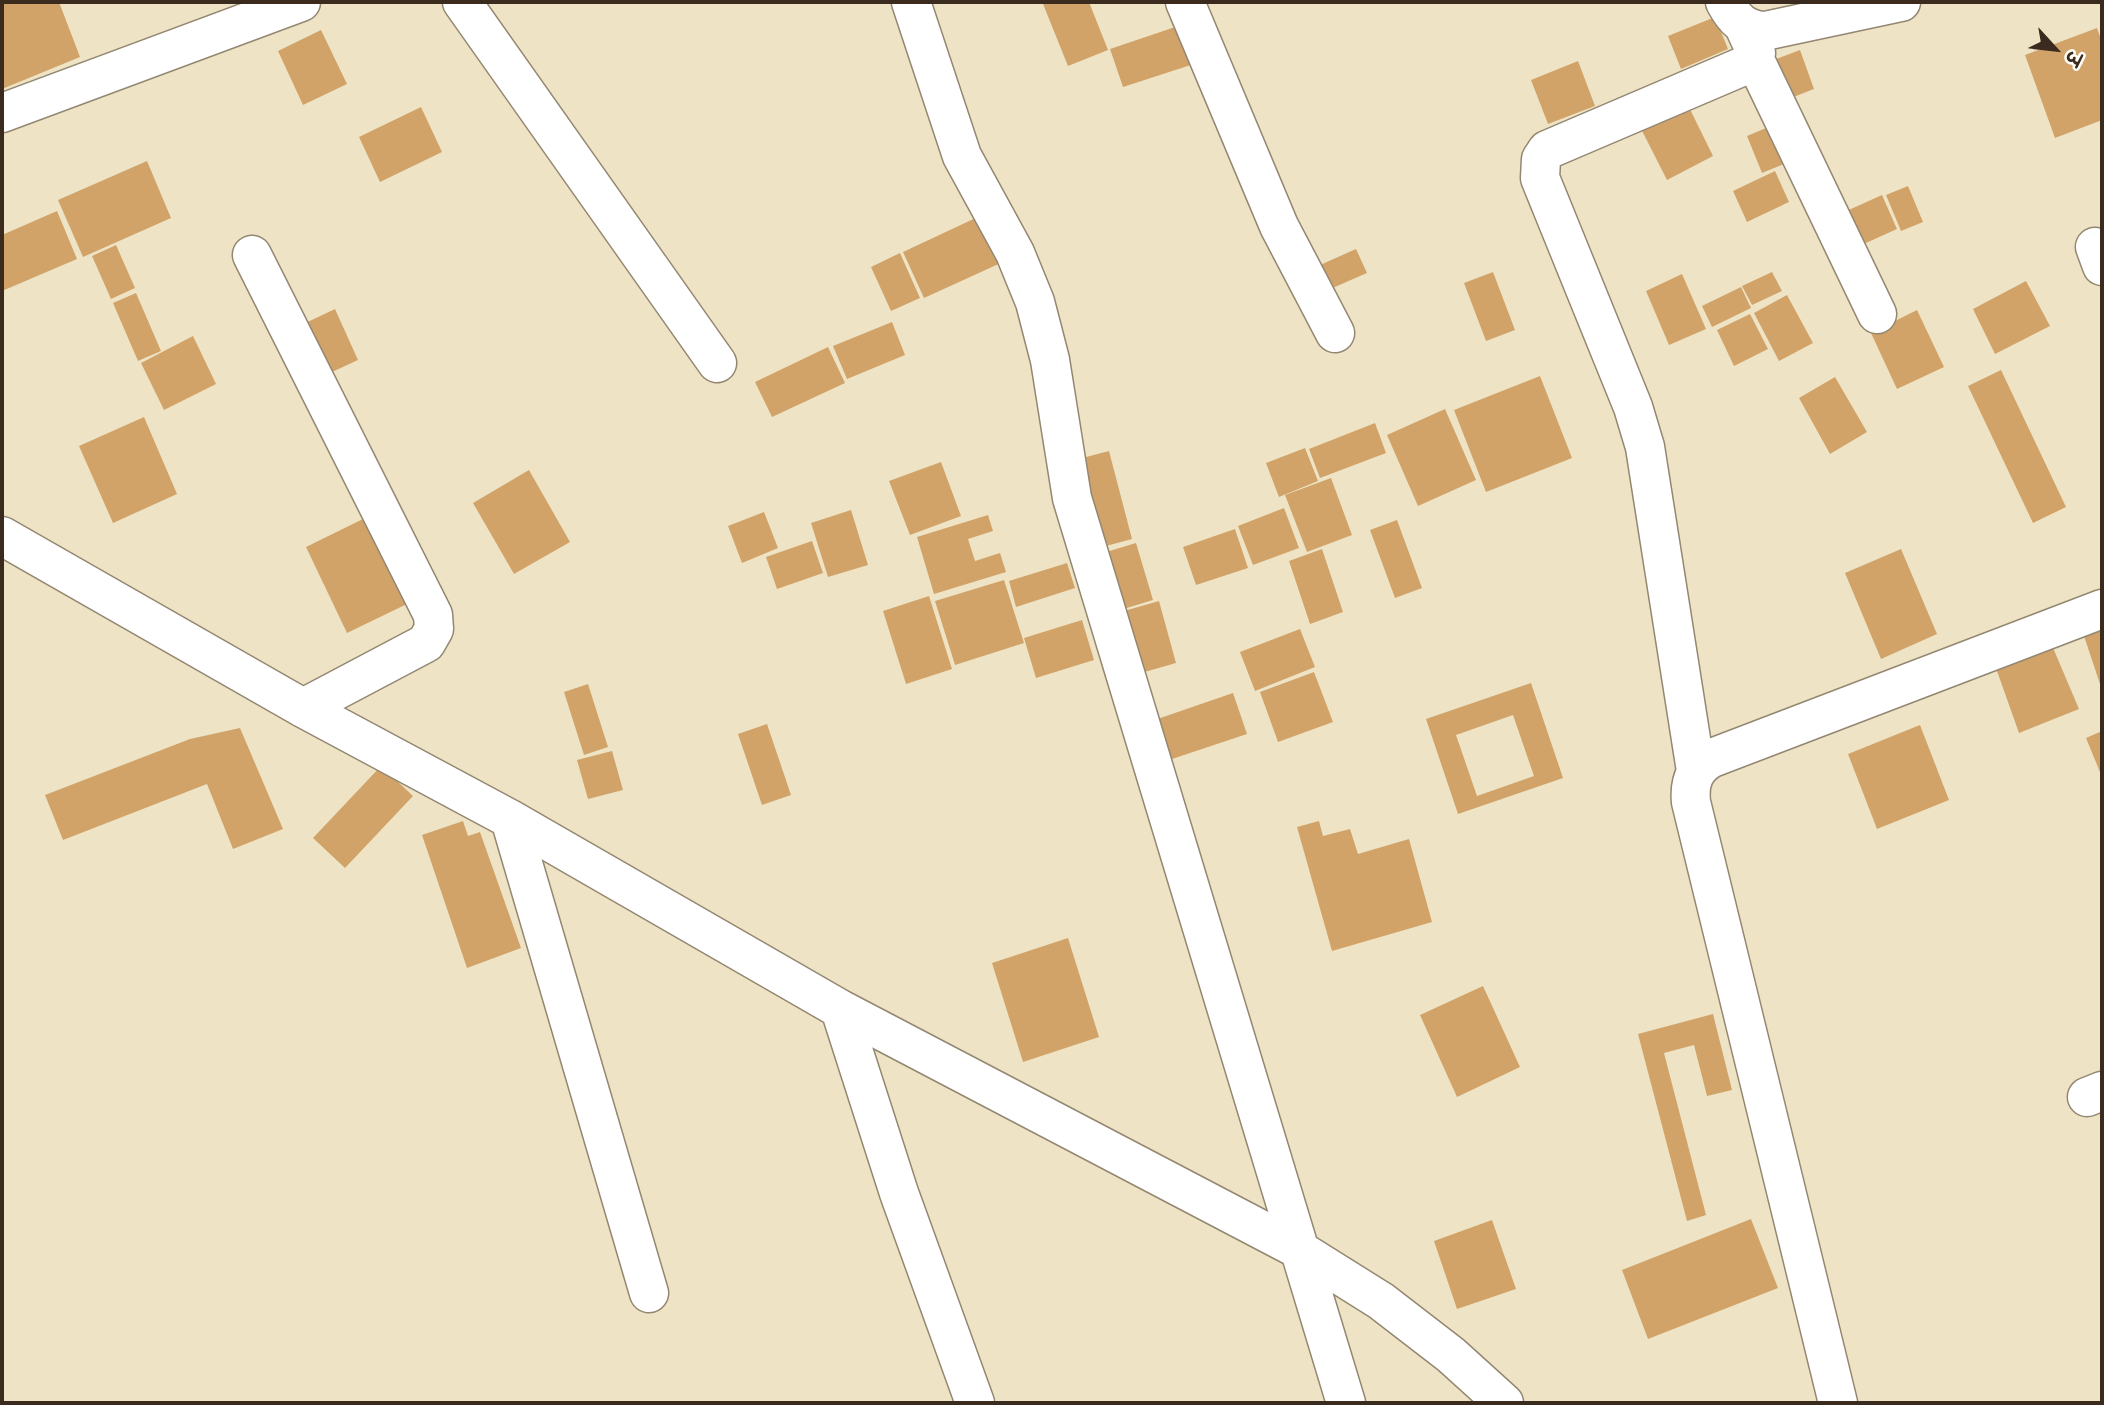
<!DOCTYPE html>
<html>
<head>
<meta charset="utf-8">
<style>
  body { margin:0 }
  #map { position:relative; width:2104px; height:1405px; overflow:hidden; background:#eee4c5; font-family:Mali,"Playpen Sans Deva",sans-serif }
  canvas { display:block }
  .frame { position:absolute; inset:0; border:4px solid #3b2a1e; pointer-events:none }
  .north { position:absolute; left:2020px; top:14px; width:70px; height:70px; -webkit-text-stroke:5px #fdfcf7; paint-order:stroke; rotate:117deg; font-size:19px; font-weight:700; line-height:28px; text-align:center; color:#3b2a1e }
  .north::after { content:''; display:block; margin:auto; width:24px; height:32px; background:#3b2a1e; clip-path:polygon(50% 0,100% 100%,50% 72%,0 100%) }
</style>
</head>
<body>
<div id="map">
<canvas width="2104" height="1405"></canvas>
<div class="frame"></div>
<div class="north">उ</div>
</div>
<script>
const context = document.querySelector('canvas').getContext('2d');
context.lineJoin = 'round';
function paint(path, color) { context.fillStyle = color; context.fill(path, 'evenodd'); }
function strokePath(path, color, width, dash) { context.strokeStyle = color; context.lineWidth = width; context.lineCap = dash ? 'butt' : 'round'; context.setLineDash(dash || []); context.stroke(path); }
const building = new Path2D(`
  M2,2H59L80,57L2,89Z
  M1048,2H1089L1108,50L1068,66L1043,4Z
  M1715,17L1728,49L1681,69L1668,36Z
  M1184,24L1197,63L1123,87L1110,49Z
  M2097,28L2102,42V120L2055,138L2025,55Z
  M321,30L347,84L303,105L278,51Z
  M1800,50L1814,89L1778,103L1763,64Z
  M1578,61L1595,106L1548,124L1531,80Z
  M1683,95L1713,156L1667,180L1636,119Z
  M421,107L442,152L380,182L359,137Z
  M1785,120L1801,157L1762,173L1747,136Z
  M147,161L171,218L83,257L58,200Z
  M1775,171L1789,202L1747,222L1733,191Z
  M1908,186L1923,222L1901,231L1886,195Z
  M1882,195L1897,229L1857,247L1842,213Z
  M57,211L77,259L2,291V235Z
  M982,215L1003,262L924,298L903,252Z
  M116,245L135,288L111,299L92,256Z
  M1356,249L1367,273L1321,293L1311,269Z
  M900,253L920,298L891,311L871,267Z
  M1493,272L1515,330L1486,341L1464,283Z
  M1772,272L1782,291L1752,305L1742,286Z
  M1682,274L1706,329L1669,345L1646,291Z
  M2026,281L2050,326L1995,354L1973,309Z
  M1741,287L1751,308L1712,327L1702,306Z
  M136,293L161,351L138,361L113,303Z
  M1787,295L1813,343L1779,361L1754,313Z
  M335,309L358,360L319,378L297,327Z
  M1917,310L1944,367L1897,389L1871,333Z
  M1750,314L1768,349L1734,366L1717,330Z
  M892,322L905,355L847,379L833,346Z
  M193,336L216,384L164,410L141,363Z
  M828,347L845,383L772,417L755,382Z
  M2001,370L2066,507L2033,523L1968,386Z
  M1540,376L1572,458L1486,492L1454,410Z
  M1835,377L1867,432L1830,454L1799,398Z
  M1445,409L1476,480L1418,506L1387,435Z
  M144,417L177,494L113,523L79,446Z
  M1375,423L1386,453L1320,478L1309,449Z
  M1305,448L1318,481L1279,497L1266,463Z
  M1109,451L1132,539L1091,550L1067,462Z
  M941,462L961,516L910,535L889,481Z
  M529,470L570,542L514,574L473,503Z
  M1331,478L1352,535L1307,552L1285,495Z
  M1284,508L1299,548L1253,565L1238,526Z
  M851,510L868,565L828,577L811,523Z
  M764,512L778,548L742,563L728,526Z
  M988,515L993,531L968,539L975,561L1000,553L1006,572L934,594L917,537Z
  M367,517L409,603L347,633L306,547Z
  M1397,520L1422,588L1395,598L1370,530Z
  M1235,529L1248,568L1196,585L1183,547Z
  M812,541L823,573L777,589L766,557Z
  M1136,543L1153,600L1110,613L1093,556Z
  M1322,549L1343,612L1310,624L1289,561Z
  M1901,549L1937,634L1881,659L1845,573Z
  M1067,563L1075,588L1016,607L1009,581Z
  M1004,580L1024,643L955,665L935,601Z
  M929,596L952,669L906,684L883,611Z
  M1159,601L1176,663L1134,675L1117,613Z
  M2102,615V690L2080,624Z
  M1082,620L1094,660L1036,678L1024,638Z
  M1300,629L1315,667L1255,691L1240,652Z
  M2048,636L2079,709L2019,733L1992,657Z
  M1314,672L1333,722L1278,742L1260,692Z
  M1531,683L1563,778L1458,814L1426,719ZM1513,715L1534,776L1477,796L1456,735Z
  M588,684L608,747L584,755L564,692Z
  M1233,693L1247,734L1154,765L1140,725Z
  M767,724L791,795L762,805L738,734Z
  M1920,725L1949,800L1877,829L1848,754Z
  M240,728L283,829L233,849L207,784L63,840L45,795L190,739Z
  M2102,731V777L2086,738Z
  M612,751L623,790L588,799L577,760Z
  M381,766L413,796L345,868L313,838Z
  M463,821L468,836L480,832L521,948L467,968L422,835Z
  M1319,821L1323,836L1350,829L1358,854L1409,839L1432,922L1332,951L1297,827Z
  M1068,938L1099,1037L1023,1062L992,963Z
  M1483,986L1520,1067L1457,1097L1420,1015Z
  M1713,1014L1732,1090L1707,1096L1694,1045L1664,1053L1706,1215L1687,1221L1638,1034Z
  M1751,1219L1778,1288L1648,1339L1622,1270Z
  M1492,1220L1516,1289L1457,1309L1434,1241Z`);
const street = new Path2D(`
  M462,2L717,363
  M911,2L962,156L1015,253L1035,302L1050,360L1072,498L1346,1403
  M1185,2L1279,226L1335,333
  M1725,2C1734,19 1744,30 1765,31L1901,2
  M1755,60L1877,314
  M2,113L301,2
  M2095,247L2102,266
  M252,255L433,615L434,629L426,643L303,708
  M2,536L303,708L510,819L840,1009L1298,1249L1381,1301L1451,1355L1504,1403
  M1696,771L1645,447L1633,407L1540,178L1541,159L1547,150L1753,62L1756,53L1744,26
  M510,819L649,1293
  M840,1009L899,1193L975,1403
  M2087,1097L2102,1091
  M1838,1403L1691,802C1689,782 1694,768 1712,758L2102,609`);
paint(building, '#d1a369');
strokePath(street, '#948772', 41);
strokePath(street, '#fff', 38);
</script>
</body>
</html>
